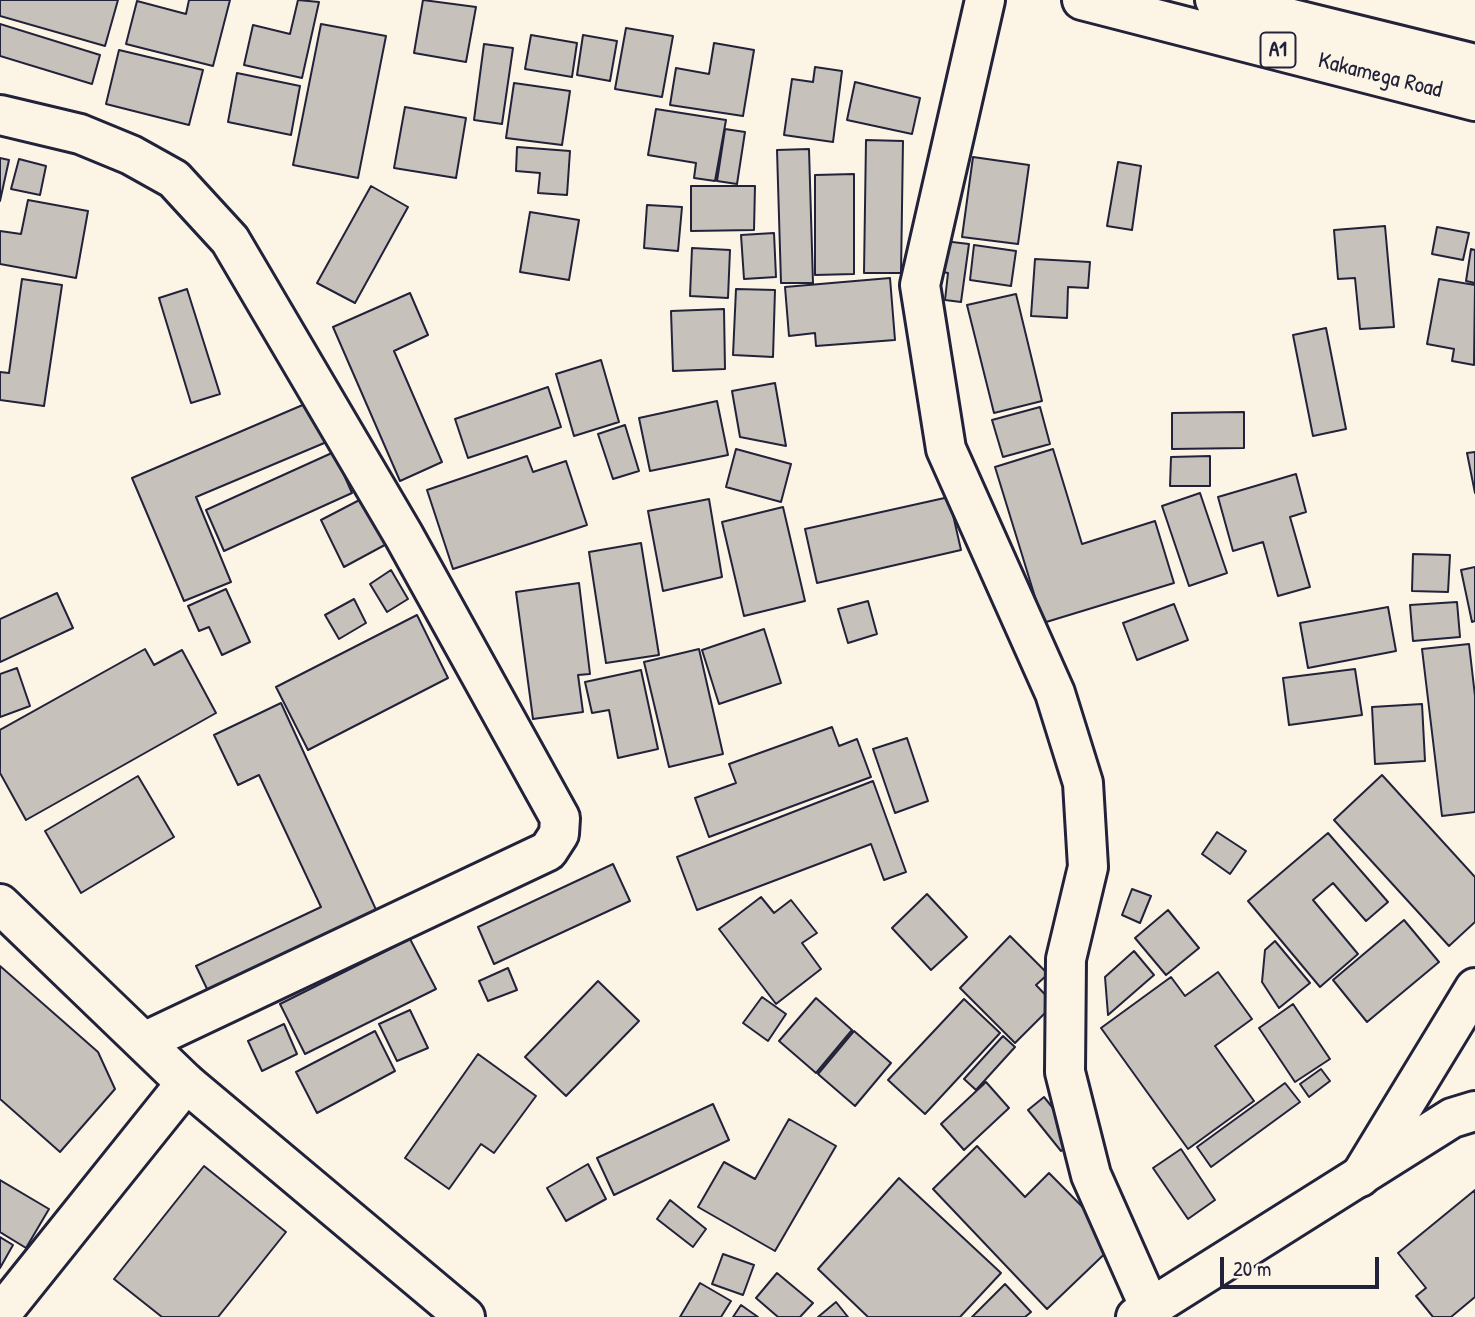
<!DOCTYPE html>
<html>
<head>
<meta charset="utf-8">
<style>
  body { margin:0 }
  #map { position:relative; width:1475px; height:1317px; overflow:hidden; background:#fcf5e5; font-family:"Patrick Hand",sans-serif }
  canvas { display:block }
  .scale { position:absolute; left:1220px; top:1257px; width:159px; height:32px; box-sizing:border-box; border:4px solid #22223b; border-top:0; padding-left:9px; font-size:21px; line-height:24px; white-space:nowrap; color:#22223b; -webkit-text-stroke:5px #fcf5e5; paint-order:stroke }
</style>
</head>
<body>
<div id="map">
<canvas width="1475" height="1317"></canvas>
<div class="scale">20 m</div>
</div>
<script>
const context = document.querySelector('canvas').getContext('2d');
context.lineJoin = 'round';
function paint(path, color) { context.fillStyle = color; context.fill(path, 'evenodd'); }
function strokePath(path, color, width, dash) { context.strokeStyle = color; context.lineWidth = width; context.lineCap = dash ? 'butt' : 'round'; context.setLineDash(dash || []); context.stroke(path); }
function write(font, color, halo, rows, align = 'center') {
  context.font = font + ' "Patrick Hand",sans-serif'; context.lineWidth = 7; context.setLineDash([]); context.textBaseline = 'middle'; context.strokeStyle = halo; context.fillStyle = color; for (const [text, x, y, turn = 0] of rows) {
    context.save(); context.translate(x, y); context.rotate((+turn || 0) * Math.PI / 180); context.textAlign = isNaN(turn) ? turn : align; if (halo) context.strokeText(text, 0, 0); context.fillText(text, 0, 0); context.restore();
  }
}
const building = new Path2D(`
  M0,0H118L105,46L0,16Z
  M189,0H230L213,66L126,44L137,1L186,14Z
  M298,0L319,2L302,78L244,65L253,25L290,34Z
  M423,0L476,7L466,62L414,53Z
  M0,24L100,55L92,84L0,56Z
  M321,24L386,36L358,178L293,165Z
  M626,28L673,36L662,97L615,89Z
  M531,35L577,43L572,77L525,69Z
  M583,35L617,41L610,81L577,75Z
  M714,43L754,50L743,116L670,105L676,68L709,74Z
  M484,44L513,48L502,124L474,120Z
  M119,50L203,70L189,125L106,104Z
  M815,67L842,71L833,142L784,135L792,79L813,82Z
  M237,73L300,86L291,135L228,122Z
  M855,82L920,98L912,134L847,120Z
  M514,83L570,91L562,145L506,138Z
  M405,107L466,118L456,178L394,168Z
  M656,109L726,120L715,181L694,178L696,163L648,155Z
  M725,129L745,132L737,184L717,181Z
  M866,140L903,141L901,273H864Z
  M517,147L570,151L567,195L538,193L540,173L516,171Z
  M809,149L813,283H781L777,150Z
  M973,157L1029,165L1018,244L962,237Z
  M0,158L9,160L0,201Z
  M19,159L46,166L40,195L11,189Z
  M1118,162L1141,166L1132,230L1107,226Z
  M854,174V274L815,275V175Z
  M371,186L408,207L355,303L317,283Z
  M691,186H755L754,230L691,231Z
  M28,200L88,211L76,278L0,264V231L21,234Z
  M647,205L682,207L678,251L644,248Z
  M530,212L579,220L569,280L520,272Z
  M1385,226L1394,327L1360,329L1355,278L1338,279L1334,230Z
  M1437,227L1469,233L1463,260L1432,254Z
  M774,233L776,277L744,279L741,235Z
  M935,240L969,244L961,302L945,300L948,273L931,270Z
  M974,245L1016,251L1011,286L970,280Z
  M692,248L730,250L728,298L690,296Z
  M1471,249L1475,250V283L1466,281Z
  M1035,259L1090,262L1088,288L1068,287L1067,318L1031,316Z
  M890,278L895,340L816,346L815,333L789,336L785,287Z
  M22,279L62,285L44,406L0,400V372L9,373Z
  M1439,279L1475,285L1474,365L1452,361L1454,349L1427,344Z
  M187,289L220,394L191,403L159,298Z
  M736,289L775,290L773,357L733,355Z
  M410,293L428,335L394,351L442,462L400,481L333,327Z
  M1016,294L1042,401L994,413L967,305Z
  M724,309L725,369L673,371L671,311Z
  M1326,328L1346,429L1313,436L1293,335Z
  M601,360L619,422L574,436L556,374Z
  M775,383L786,446L740,437L732,391Z
  M548,387L561,427L468,458L455,419Z
  M312,401L329,441L196,497L231,582L184,601L132,478Z
  M717,401L728,455L650,471L639,418Z
  M1040,407L1050,444L1003,457L992,420Z
  M1244,412V448L1172,449V413Z
  M625,425L639,471L613,479L598,434Z
  M736,449L791,464L781,502L726,487Z
  M1053,449L1082,544L1155,521L1174,583L1043,623L995,467Z
  M334,452L352,493L224,551L206,510Z
  M1475,452V493L1467,453Z
  M527,456L533,472L566,461L587,525L453,569L427,490Z
  M1210,456V486H1170L1171,457Z
  M1296,474L1306,512L1290,517L1310,587L1278,596L1263,542L1233,551L1218,497Z
  M1200,493L1227,573L1189,586L1162,506Z
  M371,494L394,540L344,567L321,520Z
  M949,497L961,550L817,583L805,529Z
  M709,499L722,577L663,591L648,511Z
  M783,507L805,601L744,616L722,522Z
  M641,543L659,655L606,663L589,552Z
  M1413,554L1450,555L1448,592L1412,591Z
  M1475,567V621L1472,622L1461,570Z
  M391,570L408,599L387,612L370,584Z
  M579,583L590,674L578,675L583,712L533,719L516,592Z
  M226,589L250,642L222,655L209,627L199,631L188,606Z
  M57,593L73,628L0,662V619Z
  M354,599L366,623L339,639L325,615Z
  M868,601L877,634L848,643L838,609Z
  M1457,602L1460,637L1413,641L1410,605Z
  M1174,604L1188,640L1137,660L1123,623Z
  M1388,607L1396,651L1308,668L1300,623Z
  M417,615L448,678L308,750L276,687Z
  M764,629L781,683L719,704L702,650Z
  M1469,644L1475,696V812L1442,816L1422,649Z
  M145,649L154,665L182,650L216,713L26,820L0,773V730Z
  M699,649L723,754L669,767L644,662Z
  M17,668L30,706L0,717V674Z
  M1355,669L1362,715L1289,725L1283,678Z
  M641,670L658,749L618,758L609,710L592,713L585,682Z
  M281,703L378,914L209,993L196,966L321,907L259,775L238,785L214,735Z
  M1422,704L1425,761L1375,764L1372,707Z
  M832,727L839,746L857,739L871,777L709,837L695,798L736,783L729,764Z
  M907,738L928,801L895,813L873,749Z
  M1382,775L1475,877V922L1449,946L1334,820Z
  M138,776L174,837L81,893L45,831Z
  M873,781L906,872L884,880L871,844L697,910L677,857Z
  M1217,832L1246,851L1230,874L1202,854Z
  M1328,833L1388,902L1366,921L1333,883L1313,900L1358,954L1320,987L1248,901Z
  M613,864L630,901L494,964L478,927Z
  M1132,889L1151,896L1140,923L1122,915Z
  M927,894L967,937L931,970L892,928Z
  M761,897L774,913L791,900L817,933L802,943L821,969L776,1004L719,929Z
  M1168,910L1199,948L1166,975L1135,938Z
  M1404,920L1439,962L1367,1022L1333,980Z
  M1010,936L1048,974L1036,985L1054,1004L1015,1043L960,988Z
  M410,939L436,989L305,1054L280,1004Z
  M1275,941L1310,983L1279,1008L1262,982L1265,950Z
  M1134,951L1154,975L1108,1015L1105,977Z
  M0,966L98,1052L115,1089L60,1152L0,1099Z
  M508,968L517,990L488,1001L479,981Z
  M1218,972L1252,1019L1215,1046L1254,1101L1188,1149L1101,1028L1171,977L1185,996Z
  M598,981L639,1021L566,1096L525,1057Z
  M762,997L786,1014L768,1041L743,1023Z
  M816,998L852,1030L816,1073L779,1041Z
  M964,999L1000,1033L925,1114L888,1080Z
  M1293,1004L1330,1059L1295,1082L1259,1028Z
  M410,1010L428,1048L397,1061L379,1024Z
  M284,1024L297,1054L262,1071L248,1041Z
  M375,1031L395,1071L317,1113L296,1072Z
  M854,1031L891,1063L855,1106L818,1074Z
  M1003,1036L1015,1047L976,1090L964,1079Z
  M478,1054L536,1096L494,1153L481,1144L449,1189L405,1158Z
  M1321,1069L1330,1081L1309,1097L1300,1084Z
  M986,1082L1009,1108L964,1150L941,1124Z
  M1285,1083L1300,1102L1211,1167L1197,1147Z
  M1044,1097L1077,1138L1061,1151L1028,1110Z
  M713,1104L729,1140L614,1195L597,1158Z
  M789,1119L836,1146L775,1251L698,1207L724,1162L755,1179Z
  M977,1146L1025,1197L1049,1173L1117,1242L1047,1309L933,1189Z
  M1181,1149L1215,1200L1188,1219L1153,1168Z
  M588,1164L606,1199L566,1221L547,1188Z
  M204,1166L286,1232L218,1317H162L114,1279Z
  M899,1178L1001,1273L960,1317H868L818,1269Z
  M0,1180L49,1209L26,1248L0,1232Z
  M1475,1190V1297L1451,1317H1433L1416,1296L1426,1288L1398,1253Z
  M670,1200L706,1229L693,1247L657,1219Z
  M0,1237L13,1245L0,1268Z
  M723,1254L754,1265L743,1295L712,1284Z
  M777,1273L813,1303L800,1317H778L756,1298Z
  M700,1283L731,1301L721,1317H680Z
  M1005,1284L1031,1312L1025,1317H972Z
  M836,1302L848,1317H818Z
  M741,1305L758,1317H733Z`);
const street = new Path2D(`
  M985,0L920,285L946,449L1055,693L1083,783L1088,867L1066,959L1065,1072L1091,1175L1150,1308
  M0,115L80,134L131,155L174,179L230,240L404,536L560,818L559,834L548,851L144,1042
  M1360,1177L1475,988
  M0,1315L186,1083`);
const secondary = new Path2D(`
  M0,904L186,1083L465,1317
  M1136,1317L1452,1118L1475,1111`);
const highway = new Path2D(`
  M1082,0L1475,101
  M1215,0L1475,64`);
const shields = [
  [1278,50,35]
];
const shieldNames = [
  ["A1",1278,50]
];
const streetNames = [
  ["Kakamega Road",1380,76,14]
];
paint(building, '#c6c1bb');
strokePath(building, '#22223b', 2);
strokePath(street, '#22223b', 44);
strokePath(secondary, '#22223b', 44);
strokePath(highway, '#22223b', 44);
strokePath(street, '#fcf5e5', 38);
strokePath(secondary, '#fcf5e5', 38);
strokePath(highway, '#fcf5e5', 38);
for (const [x, y, w] of shields) { const box = new Path2D(); box.roundRect(x - w / 2, y - 17.5, w, 35, 5); context.fillStyle = '#fcf5e5'; context.fill(box); strokePath(box, '#22223b', 2); }
write('bold 21px', '#22223b', null, shieldNames);
write('23px', '#22223b', '#fcf5e5', streetNames);
</script>
</body>
</html>
